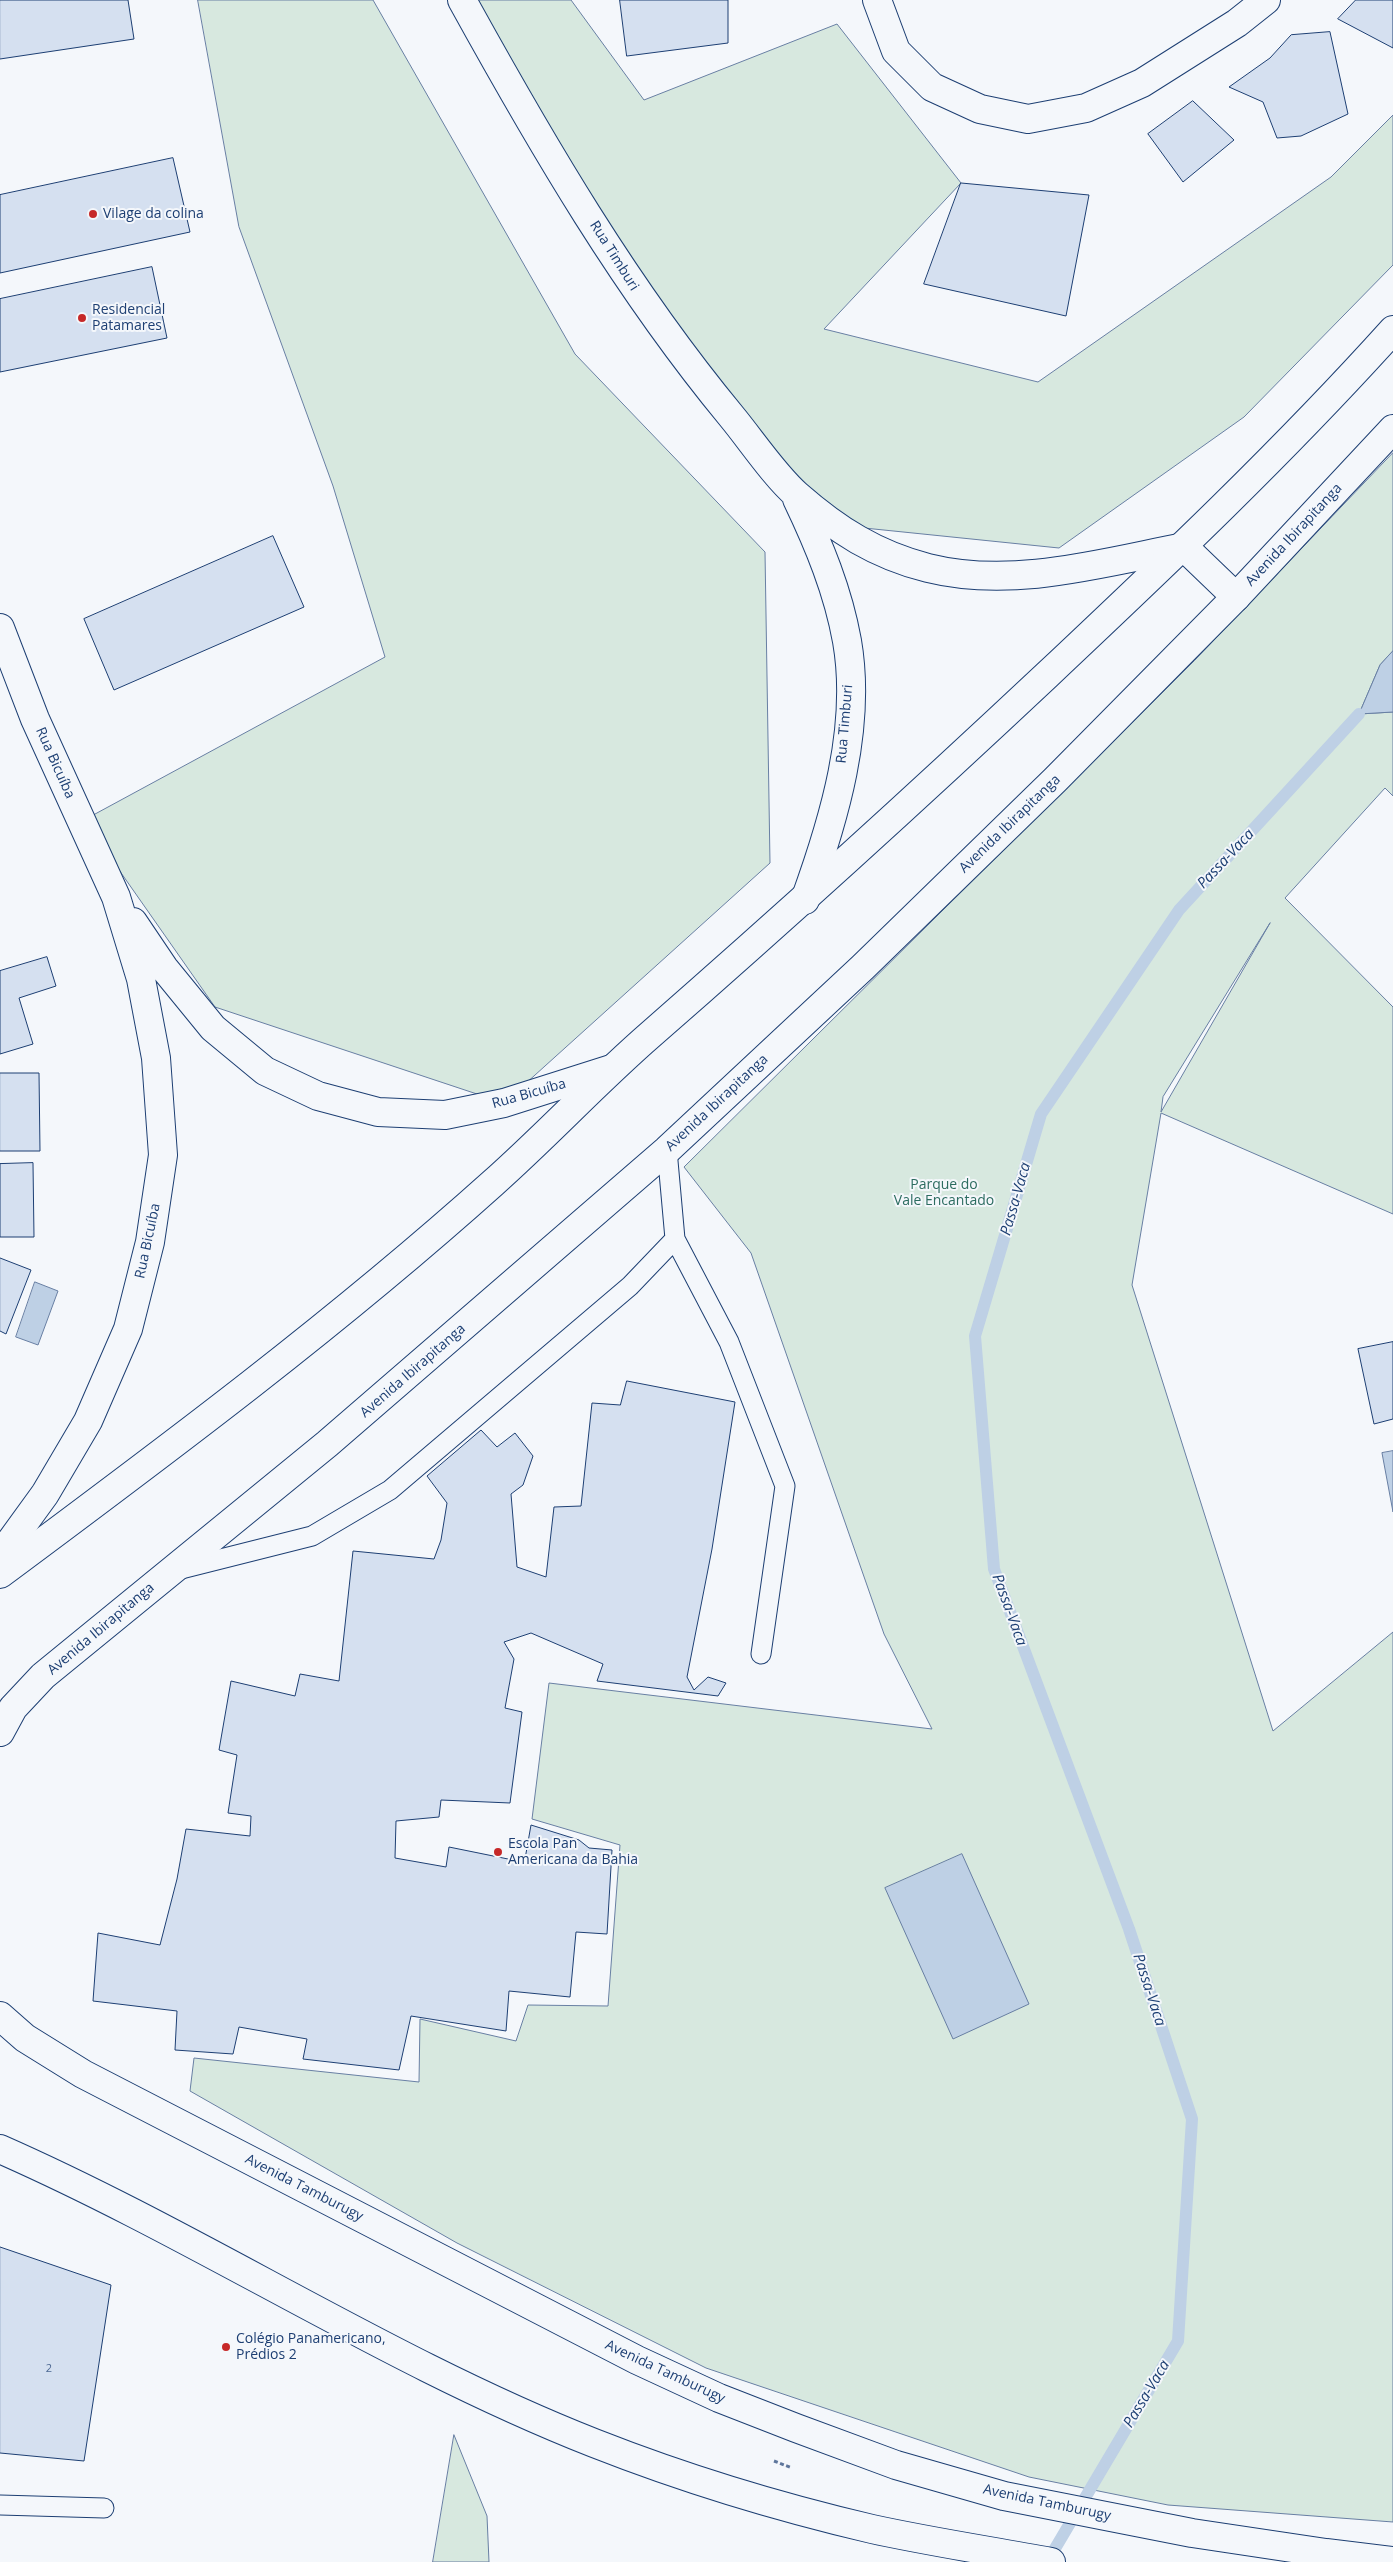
<!DOCTYPE html>
<html>
<head>
<meta charset="utf-8">
<style>
  body { margin:0 }
  canvas { display:block; background:#f4f7fb }
</style>
</head>
<body>
<canvas width="1393" height="2562"></canvas>
<script>
const context = document.querySelector('canvas').getContext('2d');
context.lineJoin = 'round';
function paint(path, color) { context.fillStyle = color; context.fill(path, 'evenodd'); }
function strokePath(path, color, width, dash) { context.strokeStyle = color; context.lineWidth = width; context.lineCap = dash ? 'butt' : 'round'; context.setLineDash(dash || []); context.stroke(path); }
function write(font, color, halo, rows, align = 'center') {
  context.font = font + ' "Open Sans",sans-serif'; context.lineWidth = 4; context.setLineDash([]); context.textBaseline = 'middle'; context.strokeStyle = halo; context.fillStyle = color; for (const [text, x, y, turn = 0] of rows) {
    context.save(); context.translate(x, y); context.rotate((+turn || 0) * Math.PI / 180); context.textAlign = isNaN(turn) ? turn : align; if (halo) context.strokeText(text, 0, 0); context.fillText(text, 0, 0); context.restore();
  }
}
const green = new Path2D(`
  M198,0H373L575,354L765,552L770,863L504,1103L215,1007L84,820L385,657L333,486L239,227Z
  M476,0H571L644,100L837,24L961,183L824,329L1038,382L1331,177L1393,115V265L1244,417L1059,548L835,525L648,324Z
  M1393,453V651L1380,665L1359,714L1393,712V796L1385,788L1285,898L1393,1007V1214L1161,1113L1132,1285L1273,1731L1393,1632V2522L1168,2505L1029,2477L706,2368L457,2243L190,2091L194,2058L419,2082L420,2019L516,2041L528,2005L608,2006L620,1845L532,1819L549,1683L932,1729L884,1634L751,1253L684,1167L1194,661ZM1270,923L1161,1112L1163,1097Z
  M454,2435L487,2516L489,2562H433Z`);
const water = new Path2D(`
  M1393,651V712L1359,714L1380,665Z
  M35,1282L58,1291L38,1345L16,1337Z
  M1393,1451V1512L1382,1453Z
  M962,1854L1029,2004L953,2039L885,1888Z`);
const stream = new Path2D(`
  M1047,2562L1178,2341L1192,2119L1129,1929L994,1569L975,1336L1041,1114L1179,910L1359,714`);
const building = new Path2D(`
  M0,0H128L134,39L0,59Z
  M620,0H728V43L627,56Z
  M1356,0H1393V48L1338,19Z
  M1330,32L1348,114L1301,136L1277,138L1263,102L1229,87L1270,58L1291,35Z
  M1193,101L1234,140L1183,182L1148,134Z
  M173,158L190,232L0,273V195Z
  M961,183L1089,195L1066,316L924,284Z
  M152,267L167,338L0,372V299Z
  M273,536L304,607L114,690L84,619Z
  M47,957L56,986L19,998L33,1044L0,1054V971Z
  M0,1073H39L40,1151H0Z
  M33,1163L34,1237H0V1164Z
  M0,1258L31,1270L6,1334L0,1331Z
  M1393,1342V1419L1374,1424L1358,1349Z
  M627,1381L735,1402L712,1549L687,1677L694,1690L708,1677L726,1683L718,1696L597,1681L603,1664L531,1633L504,1642L514,1659L505,1708L522,1712L510,1803L441,1800L439,1817L396,1821L395,1858L446,1867L449,1847L508,1859H525L531,1825L579,1840L589,1848L612,1850L607,1934L576,1932L570,1997L509,1991L506,2031L411,2016L399,2070L303,2059L307,2039L239,2027L233,2054L175,2050L177,2011L93,2001L98,1933L160,1945L177,1879L186,1829L250,1836L251,1816L228,1813L237,1755L219,1750L231,1681L295,1696L300,1674L339,1681L353,1551L434,1559L441,1540L447,1503L427,1476L481,1430L497,1447L515,1433L533,1456L523,1485L511,1494L517,1567L546,1577L554,1507L581,1506L592,1403L620,1405Z
  M0,2247L111,2285L84,2461L0,2453Z`);
const path = new Path2D(`
  M774,2461L792,2468`);
const lane = new Path2D(`
  M675,1239L729,1342L785,1486L761,1654
  M177,1570L312,1536L390,1490L630,1286L675,1239L667,1150
  M0,2505L104,2508`);
const street = new Path2D(`
  M462,0C542,145 626,289 732,417C751,440 775,476 797,495C837,530 876,555 928,568C1012,589 1102,563 1184,547L1236,597
  M877,0L896,51L932,87L980,109L1028,119L1086,108L1142,83L1237,23L1266,0
  M797,499C819,545 838,591 847,641C862,727 834,820 805,900
  M0,628L35,719L116,897L141,979L156,1058L163,1155L150,1242L128,1329L88,1421L45,1494L0,1556
  M133,922L164,968L213,1028L265,1071L318,1096L378,1112L445,1115L504,1103L611,1069`);
const secondary = new Path2D(`
  M0,1574C168,1449 337,1323 493,1183C547,1135 596,1082 650,1035C785,917 917,797 1047,675C1166,563 1284,451 1393,330
  M0,1732L13,1708L43,1676L327,1444L667,1150L863,967L1055,780L1236,597L1393,429
  M0,2016L25,2038L83,2074L637,2360L719,2398L796,2428L896,2465L1004,2496L1192,2533L1326,2553L1393,2561
  M0,2149C202,2238 388,2362 594,2443C683,2478 778,2507 872,2529C931,2542 992,2551 1051,2562`);
const markers = [
  [93,214,5,"#c62828"],
  [82,318,5,"#c62828"],
  [498,1852,5,"#c62828"],
  [226,2347,5,"#c62828"]
];
const numberNames = [
  ["2",49,2369]
];
const poiNames = [
  ["Vilage da colina",103,214],
  ["Residencial",92,310],
  ["Patamares",92,326],
  ["Escola Pan",508,1844],
  ["Americana da Bahia",508,1860],
  ["Colégio Panamericano,",236,2339],
  ["Prédios 2",236,2355]
];
const streetNames = [
  ["Rua Timburi",614,256,58],
  ["Avenida Ibirapitanga",1294,535,-47],
  ["Rua Timburi",845,724,-85],
  ["Rua Bicuíba",55,763,66],
  ["Avenida Ibirapitanga",1010,824,-44],
  ["Rua Bicuíba",529,1094,-16],
  ["Avenida Ibirapitanga",717,1103,-43],
  ["Rua Bicuíba",148,1241,-78],
  ["Avenida Ibirapitanga",413,1371,-41],
  ["Avenida Ibirapitanga",101,1629,-40],
  ["Avenida Tamburugy",304,2188,27],
  ["Avenida Tamburugy",665,2372,25],
  ["Avenida Tamburugy",1047,2503,12]
];
const parkNames = [
  ["Parque do",944,1185],
  ["Vale Encantado",944,1201]
];
const waterNames = [
  ["Passa-Vaca",1226,859,-47],
  ["Passa-Vaca",1016,1199,-74],
  ["Passa-Vaca",1009,1610,70],
  ["Passa-Vaca",1149,1990,72],
  ["Passa-Vaca",1147,2394,-59]
];
paint(green, '#d7e8df');
strokePath(green, '#687fa3', 1);
paint(water, '#bed0e5');
strokePath(water, '#687fa3', 1);
strokePath(stream, '#bed0e5', 12);
paint(building, '#d5e0f0');
strokePath(building, '#1d3f73', 1);
strokePath(lane, '#1d3f73', 21);
strokePath(street, '#1d3f73', 30);
strokePath(secondary, '#1d3f73', 30);
strokePath(path, '#5e769c', 3, [4, 2.5]);
strokePath(lane, '#f4f7fb', 19);
strokePath(street, '#f4f7fb', 28);
strokePath(secondary, '#f4f7fb', 28);
for (const [x, y, r, color] of markers) { const dot = new Path2D(); dot.arc(x, y, r, 0, 2 * Math.PI); context.fillStyle = color; context.fill(dot); strokePath(dot, '#f4f7fb', 2); }
write('11px', '#4b6792', null, numberNames);
write('14px', '#1d3f73', '#f4f7fb', poiNames, 'left');
write('14px', '#1d3f73', '#f4f7fb', streetNames);
write('14px', '#2c6c60', '#f4f7fb', parkNames);
write('italic 15px', '#1d3f73', '#f4f7fb', waterNames);
</script>
</body>
</html>
